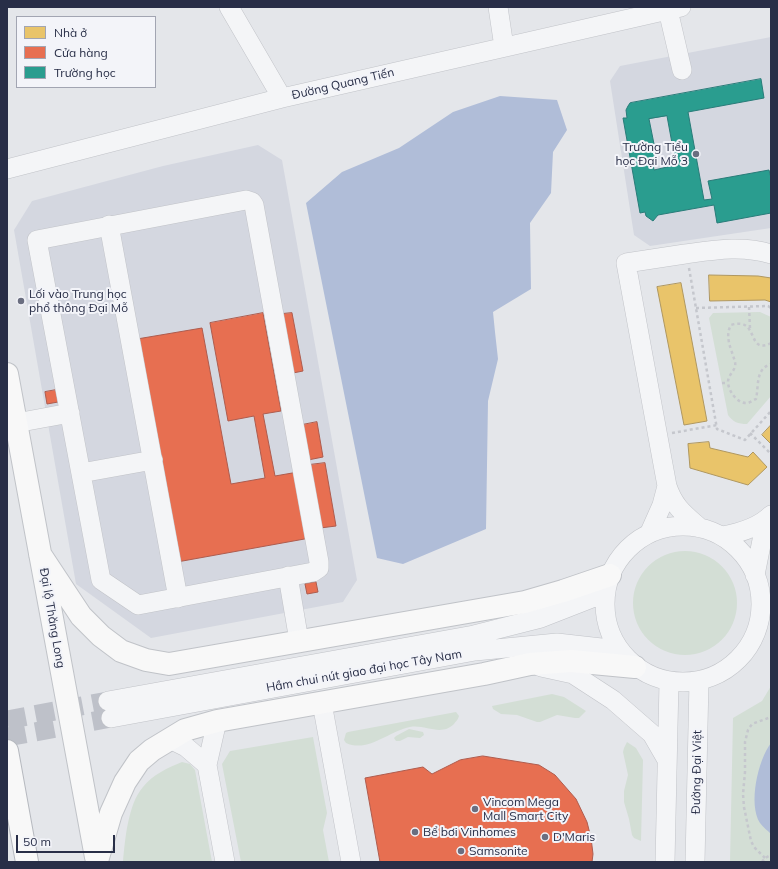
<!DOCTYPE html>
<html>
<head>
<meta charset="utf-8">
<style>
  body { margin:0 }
  #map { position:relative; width:778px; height:869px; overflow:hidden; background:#e4e6ea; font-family:Mulish,sans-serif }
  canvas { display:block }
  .frame { position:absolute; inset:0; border:8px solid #282e47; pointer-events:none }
  .legend { position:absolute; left:16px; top:16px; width:140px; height:72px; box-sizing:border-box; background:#f3f4f9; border:1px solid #a2a5b2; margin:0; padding:5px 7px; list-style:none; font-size:12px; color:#282e47 }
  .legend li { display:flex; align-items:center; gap:8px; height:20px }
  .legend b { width:20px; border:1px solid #a2a5b2 }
  .scale { position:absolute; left:16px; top:835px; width:99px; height:18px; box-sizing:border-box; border:2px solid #282e47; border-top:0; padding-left:5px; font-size:12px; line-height:14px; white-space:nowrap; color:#282e47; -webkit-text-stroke:3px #f3f4f9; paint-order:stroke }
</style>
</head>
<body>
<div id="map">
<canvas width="778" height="869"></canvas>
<div class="frame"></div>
<ul class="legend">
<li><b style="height:11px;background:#e9c46a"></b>Nhà ở</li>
<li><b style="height:11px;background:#e76f51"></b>Cửa hàng</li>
<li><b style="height:11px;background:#2a9d8f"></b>Trường học</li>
</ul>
<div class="scale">50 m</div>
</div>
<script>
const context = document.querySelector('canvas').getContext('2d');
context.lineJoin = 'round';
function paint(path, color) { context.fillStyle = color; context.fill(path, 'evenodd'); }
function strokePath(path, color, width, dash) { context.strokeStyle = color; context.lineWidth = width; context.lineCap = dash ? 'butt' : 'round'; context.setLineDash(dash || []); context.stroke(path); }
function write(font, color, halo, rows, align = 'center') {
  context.font = font + ' Mulish,sans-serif'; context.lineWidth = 4; context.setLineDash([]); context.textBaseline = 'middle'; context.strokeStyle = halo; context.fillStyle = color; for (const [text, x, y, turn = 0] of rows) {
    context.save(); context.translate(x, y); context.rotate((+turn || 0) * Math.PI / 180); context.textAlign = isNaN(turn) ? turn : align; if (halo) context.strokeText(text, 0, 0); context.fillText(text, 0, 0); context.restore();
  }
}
const built = new Path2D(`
  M771,37V228L650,246L634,235L610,81L620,66Z
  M258,145L282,160L357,580L343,602L151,638L76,584L14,230L32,201L163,166Z`);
const green = new Path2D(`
  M760,312L771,317V396L747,424C738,424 733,422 728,415L709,318L713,313Z
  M633 603a52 52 0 1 1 104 0a52 52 0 1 1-104 0Z
  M771,686V862H730L733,718L762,701Z
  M552,694L564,697L586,711L579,718H575L557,715L540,722H537L517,715L501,714L493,709L492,706Z
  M456,712L459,716C458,720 456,721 454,724C441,737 425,724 410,727C389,731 368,753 346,743L344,740L346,733L348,732Z
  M409,729L423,732L424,735L420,738L408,737L400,741H396L394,738L396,736Z
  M313,737L327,813L323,830L329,862H241L222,764L230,751Z
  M627,742L636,748L643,760L641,841L634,838L632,835L629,819L624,802V791L628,775L623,752L624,748Z
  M182,762L190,764L195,770L212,862H123C125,840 128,804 143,787C153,774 168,768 182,762Z`);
const water = new Path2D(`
  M500,96L557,100L567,130L553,152L551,193L530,223L531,289L493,312L495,332L498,359L488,401L486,529L403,564L377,558L306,203L342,172L399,148L453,112Z
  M771,743V834C768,831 763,827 760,823C748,804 758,760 771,743Z`);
const homes = new Path2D(`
  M709,275L758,276L771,278V302L765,300L710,301Z
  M681,283L707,421L684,425L657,287Z
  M771,425V444L762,435Z
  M709,442L710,448L748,457L753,452L767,467L748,485L690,468L688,444Z`);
const shops = new Path2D(`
  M263,313L281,411L263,414L275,476L298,472L310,538L177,562L137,339L202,328L231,484L265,478L254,416L228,421L210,323Z
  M292,313L303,371L293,373L282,314Z
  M56,390L58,402L47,404L45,392Z
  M317,422L323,457L308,460L302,425Z
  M325,463L336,526L320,528L309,465Z
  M316,582L318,592L307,594L305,584Z
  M483,756L539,765L555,775L576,799L587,822L591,838L593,854L592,862H380L365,778L423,767L432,774L460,760Z`);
const schools = new Path2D(`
  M761,79L764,98L688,112L704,200L712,199L708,181L769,170L771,178V213L717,223L714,205L658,215L653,221L646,216L645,212L640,213L623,118H627L626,110L628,106L630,103ZM667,116L676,165L654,170L652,158L654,157L656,154L649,119Z`);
const minorTunnel = new Path2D(`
  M7,720L108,701
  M7,737L111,718`);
const path = new Path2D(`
  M689,268L717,429L745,440L771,411
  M749,307L750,328
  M696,308L768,306L771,308
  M771,343C746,356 760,316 731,325C724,337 732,350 735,362C737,370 728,374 728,382C728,390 737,404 747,403C750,403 753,400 756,399C759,386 755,369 771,364
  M722,383H728
  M672,433L717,425
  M750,433L771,454
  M765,858L754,847L751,841L744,807L743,794L745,772V742L748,730L752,724L771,717
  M762,862L765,858L771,855`);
const minor = new Path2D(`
  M229,7L282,98
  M498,7L504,47
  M668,10L682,70
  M7,169L282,98L681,7
  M246,200L252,202L254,205L319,562V568L313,572L138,605L101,580L37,240Z
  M109,225L178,598
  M16,423L70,413
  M81,473L153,460
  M605 604a78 78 0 1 1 156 0a78 78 0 1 1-156 0Z
  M700,528C684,514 674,507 667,486L626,263C646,260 665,257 685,254C714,250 742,245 771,254
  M650,532L662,505L667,486
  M722,536C739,533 758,528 771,515
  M755,575L763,535L769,517
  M288,576L299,641
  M541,667L573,674L613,700L652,734L667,760
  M108,701L474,635L541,618L605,593
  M322,703L351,862
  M111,718L475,651L557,643L619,650
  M217,721L207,765L225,862
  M170,739L186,747L207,765
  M665,862L669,682
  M695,862L699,681`);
const major = new Path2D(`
  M7,374L96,857
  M40,554L81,616L101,636L121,651L146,660L169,664L525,602L563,591L610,575
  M97,861L111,813L125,782L139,761L152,750L185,730L217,721L484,674L530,664L571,661L635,667`);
const highway = new Path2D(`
  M7,751L27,862`);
const markers = [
  [696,154,4,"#6a6e80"],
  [21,301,4,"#6a6e80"],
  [475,809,4,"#6a6e80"],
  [415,832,4,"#6a6e80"],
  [545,837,4,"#6a6e80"],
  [461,851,4,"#6a6e80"]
];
const streetNames = [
  ["Đường Quang Tiến",343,84,-13],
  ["Đại lộ Thăng Long",52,618,80],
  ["Hầm chui nút giao đại học Tây Nam",364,671,-10],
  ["Đường Đại Việt",697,772,-89]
];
const poiNames = [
  ["Trường Tiểu",688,147,"right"],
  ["học Đại Mỗ 3",688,161,"right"],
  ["Lối vào Trung học",29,294],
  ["phổ thông Đại Mỗ",29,308],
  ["Vincom Mega",483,802],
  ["Mall Smart City",483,816],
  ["Bể bơi Vinhomes",423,832],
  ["D'Maris",553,837],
  ["Samsonite",469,851]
];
paint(built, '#d4d7e0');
paint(green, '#d3ded5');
paint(water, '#b0bdd8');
paint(homes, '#e9c46a');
strokePath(homes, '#af9760', 1);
paint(shops, '#e76f51');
strokePath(shops, '#ae5c4e', 1);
paint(schools, '#2a9d8f');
strokePath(schools, '#297c79', 1);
strokePath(minorTunnel, '#bec1c9', 19, [19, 10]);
strokePath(minor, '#c1c3c8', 20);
strokePath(major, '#c0c3c8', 24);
strokePath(highway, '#b6b9bf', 24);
strokePath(path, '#c5c7cd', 2.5, [3, 3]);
strokePath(minor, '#f4f5f7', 19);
strokePath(major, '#f8f8f8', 22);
strokePath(highway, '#f8f8f8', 22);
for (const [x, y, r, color] of markers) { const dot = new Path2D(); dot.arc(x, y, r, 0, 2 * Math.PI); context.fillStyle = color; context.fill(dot); strokePath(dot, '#f3f4f9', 1.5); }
write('12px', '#282e47', '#f3f4f9', streetNames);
write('12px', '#282e47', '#f3f4f9', poiNames, 'left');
</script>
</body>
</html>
